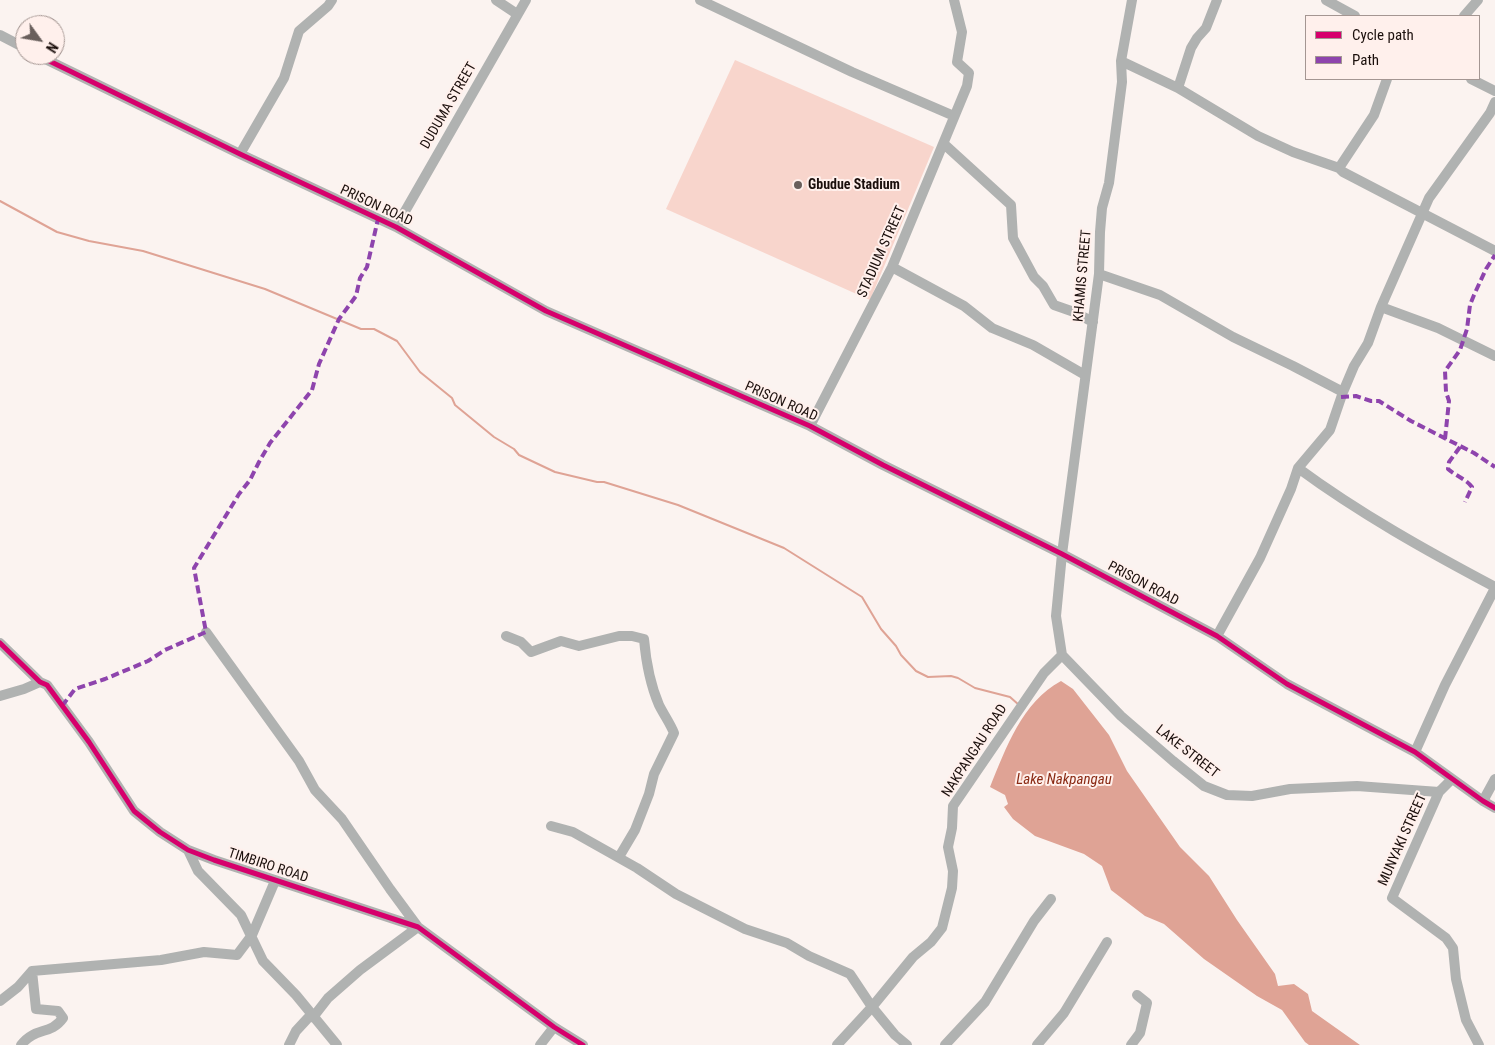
<!DOCTYPE html>
<html>
<head>
<meta charset="utf-8">
<style>
  body { margin:0 }
  #map { position:relative; width:1495px; height:1045px; overflow:hidden; background:#fbf3f0; font-family:"Roboto Condensed",sans-serif }
  canvas { display:block }
  .legend { position:absolute; left:1305px; top:15px; width:175px; height:65px; box-sizing:border-box; background:#fff0ec; border:1px solid #a49692; margin:0; padding:6px 9px; list-style:none; font-size:15px; color:#1b0f0c }
  .legend li { display:flex; align-items:center; gap:10px; height:25px }
  .legend b { width:25px; border:1px solid #a49692 }
  .north { position:absolute; left:15px; top:15px; width:50px; height:50px; box-sizing:border-box; background:#fff0ec; border:1px solid #a49692; border-radius:50%; rotate:122deg; font-size:14px; font-weight:700; line-height:20px; text-align:center; color:#1b0f0c }
  .north::after { content:''; display:block; margin:auto; width:18px; height:22px; background:#695f5c; clip-path:polygon(50% 0,100% 100%,50% 72%,0 100%) }
</style>
</head>
<body>
<div id="map">
<canvas width="1495" height="1045"></canvas>
<ul class="legend">
<li><b style="height:6px;background:#d6006c"></b>Cycle path</li>
<li><b style="height:6px;background:#8e44ad"></b>Path</li>
</ul>
<div class="north">N</div>
</div>
<script>
const context = document.querySelector('canvas').getContext('2d');
context.lineJoin = 'round';
function paint(path, color) { context.fillStyle = color; context.fill(path, 'evenodd'); }
function strokePath(path, color, width, dash) { context.strokeStyle = color; context.lineWidth = width; context.lineCap = dash ? 'butt' : 'round'; context.setLineDash(dash || []); context.stroke(path); }
function write(font, color, halo, rows, align = 'center') {
  context.font = font + ' "Roboto Condensed",sans-serif'; context.lineWidth = 4; context.setLineDash([]); context.textBaseline = 'middle'; context.strokeStyle = halo; context.fillStyle = color; for (const [text, x, y, turn = 0] of rows) {
    context.save(); context.translate(x, y); context.rotate((+turn || 0) * Math.PI / 180); context.textAlign = isNaN(turn) ? turn : align; if (halo) context.strokeText(text, 0, 0); context.fillText(text, 0, 0); context.restore();
  }
}
const green = new Path2D(`
  M735,60L934,147L870,300L666,209Z`);
const water = new Path2D(`
  M1061,681L1073,689L1109,735L1127,771L1180,847L1209,876L1237,920L1275,974L1278,986L1294,984L1308,994L1312,1011L1360,1045H1309L1305,1042L1282,1010L1257,996L1204,959L1164,924L1145,916L1111,890L1102,866L1084,854L1035,836L1013,819L1004,807L1008,804L1005,795L990,787C1006,748 1022,702 1061,681Z`);
const stream = new Path2D(`
  M0,201L57,232L89,241L143,251L265,289L361,329H374L397,341L420,372L452,398L455,405L494,437L514,449L519,455L555,472L597,482H604L678,505L784,548L862,597L881,629L896,646L901,655L916,671L928,677L951,676L958,678L975,688L1010,697L1019,705`);
const minor = new Path2D(`
  M496,0L517,14
  M700,0L852,72L954,116
  M1132,0L1121,61L1122,82L1109,183L1102,208L1100,232L1099,274L1062,554L1056,616L1062,655L1121,716L1173,761L1204,786L1227,795L1252,796L1290,789L1357,786L1439,792L1452,779
  M1326,0L1355,16
  M1464,16L1478,0
  M0,35L25,48
  M37,55L240,154L396,227L546,311L810,426L883,465L1062,554L1217,636L1287,684L1415,752L1483,801L1495,808
  M1121,61L1178,88L1258,136L1293,152L1339,168L1343,172L1495,251
  M1471,79L1495,91
  M1178,88L1191,48L1197,38L1206,28L1217,0
  M944,144L1011,205L1013,238L1034,277L1043,286L1054,305L1074,312L1093,322
  M240,154L284,78L299,31L328,6L332,0
  M1339,168L1374,115L1387,79
  M396,227L526,0
  M892,267L964,306L992,328L1033,345L1085,375
  M1099,274L1160,295L1233,337L1293,366L1343,392
  M1381,307L1438,328L1495,356
  M810,426L892,267L967,86L969,73L957,62L962,32L954,0
  M1298,468C1359,513 1427,551 1495,587
  M206,632L299,761L315,790L342,819L390,889L418,927L360,970L328,998L314,1016L308,1018L296,1031L289,1045
  M506,636L521,642L531,652L561,641L579,646L619,636H632L644,639C646,662 650,684 659,705C664,715 670,723 674,733L654,774L649,794L635,830L619,857
  M1217,636L1260,558L1291,489L1298,468L1330,430L1343,392L1354,366L1368,343L1381,307L1429,198L1490,113L1495,102
  M0,643L40,682L47,685L89,742L134,811L160,832L188,850L214,860L418,927L554,1027L583,1045
  M0,696L24,689L40,682
  M1415,752L1445,685L1495,588
  M1439,792L1392,898L1446,938L1453,948L1456,979L1466,1020L1479,1045
  M1483,801L1495,779
  M551,826L573,832L637,868L676,894L745,929L787,943L809,956L850,974L872,1007L895,1035L907,1045
  M188,850L198,871L241,915L263,961L296,995L337,1045
  M0,1001L18,987L32,971L161,960L204,952L237,955L252,935L275,881
  M21,1045C36,1026 50,1036 63,1018L58,1011L36,1009L32,971
  M540,1045L554,1027
  M837,1045L872,1007L913,957L931,942L942,928L952,888L953,871L948,847L952,828L953,806L1044,673L1062,655
  M945,1045L985,1002L1034,921L1051,899
  M1037,1045L1064,1013L1107,942
  M1131,1045L1140,1033L1147,1003L1137,995`);
const quiet = new Path2D(`
  M1341,397L1356,396L1371,401H1379L1411,421L1474,453L1495,467
  M1445,439L1449,401L1446,392L1445,371L1460,350L1467,329L1470,305L1474,295L1486,269L1495,255
  M1460,447L1449,462L1448,469C1456,476 1466,479 1472,487L1465,502
  M62,706L75,689L105,679L148,661L165,650L206,632L194,568L239,494L250,480L259,462L270,443L312,390L319,364L339,319L356,296L360,278L367,267L378,219`);
const cycleway = new Path2D(`
  M37,55L240,154L396,227L546,311L810,426L883,465L1062,554L1217,636L1287,684L1415,752L1483,801L1495,808
  M0,643L40,682L47,685L89,742L134,811L160,832L188,850L214,860L418,927L554,1027L583,1045`);
const markers = [
  [798,185,5,"#695f5c"]
];
const streetNames = [
  ["DUDUMA STREET",449,106,-60],
  ["PRISON ROAD",376,206,25],
  ["STADIUM STREET",882,252,-66],
  ["KHAMIS STREET",1083,276,-85],
  ["PRISON ROAD",781,402,24],
  ["PRISON ROAD",1143,584,28],
  ["NAKPANGAU ROAD",975,751,-57],
  ["LAKE STREET",1187,752,38],
  ["MUNYAKI STREET",1403,840,-66],
  ["TIMBIRO ROAD",268,866,18]
];
const poiNames = [
  ["Gbudue Stadium",808,185]
];
const waterNames = [
  ["Lake Nakpangau",1064,780]
];
paint(green, '#f8d5cc');
paint(water, '#dfa395');
strokePath(stream, '#dfa395', 2);
strokePath(minor, '#b0b2b1', 10);
strokePath(quiet, '#8e44ad', 4, [8, 4]);
strokePath(cycleway, '#d6006c', 5);
for (const [x, y, r, color] of markers) { const dot = new Path2D(); dot.arc(x, y, r, 0, 2 * Math.PI); context.fillStyle = color; context.fill(dot); strokePath(dot, '#fff0ec', 2); }
write('14px', '#1b0f0c', '#fff0ec', streetNames);
write('bold 14px', '#1b0f0c', '#fff0ec', poiNames, 'left');
write('italic 15px', '#8a2913', '#fff0ec', waterNames);
</script>
</body>
</html>
